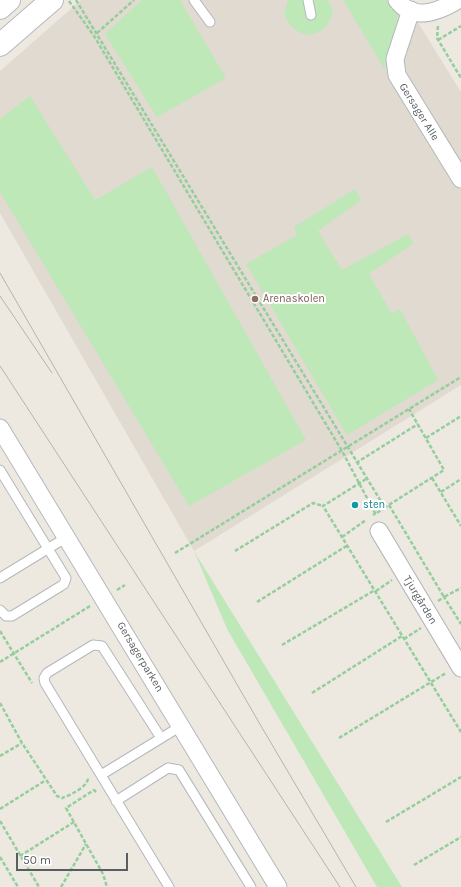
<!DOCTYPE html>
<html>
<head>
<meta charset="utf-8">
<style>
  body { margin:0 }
  #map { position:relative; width:461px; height:887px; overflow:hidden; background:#ede9e0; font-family:Karla,sans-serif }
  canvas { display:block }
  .scale { position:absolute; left:16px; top:853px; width:112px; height:18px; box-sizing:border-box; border:2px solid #595e62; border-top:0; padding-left:5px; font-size:12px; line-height:14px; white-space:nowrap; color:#595e62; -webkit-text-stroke:3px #fff; paint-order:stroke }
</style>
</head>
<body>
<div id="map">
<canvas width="461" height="887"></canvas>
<div class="scale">50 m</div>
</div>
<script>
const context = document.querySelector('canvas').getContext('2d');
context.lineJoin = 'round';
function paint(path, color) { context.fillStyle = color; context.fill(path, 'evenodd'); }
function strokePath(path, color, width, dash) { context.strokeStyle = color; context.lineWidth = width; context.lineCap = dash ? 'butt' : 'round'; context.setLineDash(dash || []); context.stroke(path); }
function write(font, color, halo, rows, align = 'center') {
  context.font = font + ' Karla,sans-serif'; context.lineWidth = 4; context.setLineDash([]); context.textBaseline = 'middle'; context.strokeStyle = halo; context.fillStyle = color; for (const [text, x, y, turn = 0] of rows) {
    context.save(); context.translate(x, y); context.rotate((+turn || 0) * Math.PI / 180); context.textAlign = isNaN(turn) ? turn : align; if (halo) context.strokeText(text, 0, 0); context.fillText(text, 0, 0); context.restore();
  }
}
const education = new Path2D(`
  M81,0H404L461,92V385L194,551L0,213V71Z`);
const green = new Path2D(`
  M142,0H180L226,78L157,117L105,34Z
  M288,0H328L333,10C327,41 296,43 284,14Z
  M343,0H388L398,15L387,65L384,68Z
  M30,96L95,200L152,167L306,440L189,506L0,192V119Z
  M355,189L361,200L318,231L342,270L408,234L414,243L369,274L392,314L400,309L438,380L347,435L246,264L297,235L294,227Z
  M194,551L402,887H377L227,629Z`);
const path = new Path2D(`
  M76,0L385,508L373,515
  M69,1L94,36L342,451L376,515
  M438,26L437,38L461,78
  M97,33L134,0
  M438,40L461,26
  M426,438L461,416
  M356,463L418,424
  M432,478L461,526
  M366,479L323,506L461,732
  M441,492L461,479
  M389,505L444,597L461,588
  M384,508L444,470L409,409
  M342,537L366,520
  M235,551L313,503L323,506
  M175,553L461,377
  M117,590L125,585
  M376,591L392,580
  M438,601L444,597L461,624
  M257,602L348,545
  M0,631L32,683
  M404,639L421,628
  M282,645L375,590
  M0,662L90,606
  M312,693L402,636
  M0,703L22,743L57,796L62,798C70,795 88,787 88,778
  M339,738L446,673
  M0,756L22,743
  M96,792L94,790L66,808L103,874L107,887
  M0,809L46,780
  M0,821L39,887
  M386,822L461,777
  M20,856L74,822
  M0,857L18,887
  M414,865L461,837
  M61,887L86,844`);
const lane = new Path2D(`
  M194,0L210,22
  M308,0L311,15
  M0,470L66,578L64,584L61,586L12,616H6L0,610
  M0,578L67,537
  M161,738L102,646L93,645L47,673L44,678L45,683L169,887
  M101,775L181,726
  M116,801L168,768L179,770L251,887`);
const street = new Path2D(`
  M397,0C414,23 440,11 458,0
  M411,10L395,59L397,75L461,179
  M0,428L278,887
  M379,531L461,668`);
const secondary = new Path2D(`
  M0,8L9,0
  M0,45L52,0`);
const tram = new Path2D(`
  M0,273L261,726L356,887
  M0,296L52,373
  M0,366L340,887`);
const markers = [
  [255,299,4,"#8d6e63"],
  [355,505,4,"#0f9aa8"]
];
const streetNames = [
  ["Gersager Alle",419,112,58],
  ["Tjurgården",420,600,59],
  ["Gersagerparken",140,657,59]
];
const educationNames = [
  ["Arenaskolen",263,299]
];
const cultureNames = [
  ["sten",363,505]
];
paint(education, '#e0dad0');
paint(green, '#bfe8b9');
strokePath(lane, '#b3b8bc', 11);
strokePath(street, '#b3b8bc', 19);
strokePath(secondary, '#b4b9be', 24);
strokePath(path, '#94ce9d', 2.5, [4, 2]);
strokePath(lane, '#fff', 9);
strokePath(street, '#fff', 17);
strokePath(secondary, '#fff', 22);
strokePath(tram, '#b2b3b3', 1);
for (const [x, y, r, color] of markers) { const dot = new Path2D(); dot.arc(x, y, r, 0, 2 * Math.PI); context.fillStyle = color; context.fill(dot); strokePath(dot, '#fff', 1.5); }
write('11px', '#595e62', '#fff', streetNames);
write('11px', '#785e54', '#fff', educationNames, 'left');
write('11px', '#0d838f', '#fff', cultureNames, 'left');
</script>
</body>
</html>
